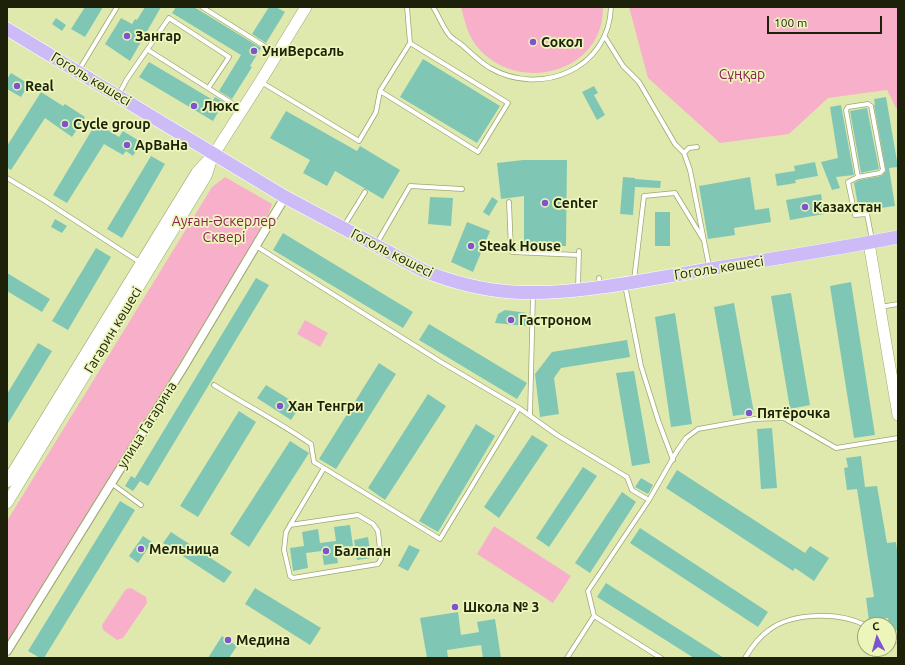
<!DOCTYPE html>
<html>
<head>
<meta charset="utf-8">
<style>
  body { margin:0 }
  #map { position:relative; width:905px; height:665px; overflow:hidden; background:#dfe9ae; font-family:Ubuntu,sans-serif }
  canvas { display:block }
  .frame { position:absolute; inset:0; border:8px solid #1e210a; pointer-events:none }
  .north { position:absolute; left:857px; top:617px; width:40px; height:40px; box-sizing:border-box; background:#ecf6bb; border:1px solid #9aa174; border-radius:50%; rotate:354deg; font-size:11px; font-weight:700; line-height:16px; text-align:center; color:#1e210a }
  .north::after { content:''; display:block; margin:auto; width:14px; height:18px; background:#7d54cd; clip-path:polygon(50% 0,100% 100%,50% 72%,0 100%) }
  .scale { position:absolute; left:767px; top:16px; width:115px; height:18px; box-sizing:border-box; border:2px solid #1e210a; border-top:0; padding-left:5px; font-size:12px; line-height:14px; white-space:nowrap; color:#1e210a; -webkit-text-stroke:3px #ecf6bb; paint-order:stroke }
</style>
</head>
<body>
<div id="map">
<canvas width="905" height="665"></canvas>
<div class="frame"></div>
<div class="north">С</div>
<div class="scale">100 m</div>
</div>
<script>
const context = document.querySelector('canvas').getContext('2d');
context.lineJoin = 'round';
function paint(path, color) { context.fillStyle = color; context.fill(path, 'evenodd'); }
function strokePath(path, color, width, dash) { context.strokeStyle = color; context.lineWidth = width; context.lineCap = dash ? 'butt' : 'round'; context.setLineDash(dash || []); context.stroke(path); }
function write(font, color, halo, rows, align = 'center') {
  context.font = font + ' Ubuntu,sans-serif'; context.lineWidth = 3.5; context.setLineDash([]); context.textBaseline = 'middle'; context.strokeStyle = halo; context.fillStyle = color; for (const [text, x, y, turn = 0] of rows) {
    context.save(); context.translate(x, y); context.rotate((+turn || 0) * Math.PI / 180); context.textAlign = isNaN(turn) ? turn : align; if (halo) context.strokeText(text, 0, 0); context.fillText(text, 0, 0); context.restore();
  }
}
const green = new Path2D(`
  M461,7H603C604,73 519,94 479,49C468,37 465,22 461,7Z
  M629,7H898V107L896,108L887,90L828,98L789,134L720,143L648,78Z
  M225,177L272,204L265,224L9,641L7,642V521L212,187Z
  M305,320L328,333L320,347L297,334Z
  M494,526L571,576L553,603L477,554Z
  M131,588L146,597L147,603L123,638L117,640L103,630L102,625L126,589Z`);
const building = new Path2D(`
  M85,7H103L85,37L71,29Z
  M145,7H161L130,61L105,44L121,18L132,24L135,19L137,20Z
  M176,7H194L261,48L250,66L252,67L232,99L219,91L241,55L172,13Z
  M269,7H276L285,12L266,43L252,34Z
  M56,18L66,25L62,31L52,24Z
  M423,59L500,106L477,143L400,97Z
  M149,62L213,100L215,97L224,102L213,121L139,77Z
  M11,73L29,84L21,97L7,89V79Z
  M594,86L598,93L594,95L605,115L597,120L582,92Z
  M41,92L63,106L65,104L85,117L72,137L45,118L11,170L7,168V146Z
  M886,97L898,167L889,168L895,206L859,211L854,183L859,180L881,176L886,171L874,105H875L874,99Z
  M841,105L854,175L836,177L840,188L832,190L821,162L838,158L830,107Z
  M867,108L879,169L861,173L850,111Z
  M286,111L357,151L360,146L400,170L383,199L335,171L327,186L303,173L310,160L270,138Z
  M96,123L119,137L123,131L141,142L133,156L126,151L123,155L104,144L67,203L53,195Z
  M151,156L165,164L122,238L107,229Z
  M523,160H567L566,246H524V196L501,199L497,163Z
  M815,162L818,176L795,180L796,183L777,186L775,174L795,171L794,166Z
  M623,177L635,178V179L661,181L660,188L635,187L633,215L620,214Z
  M750,177L755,210L769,208L771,222L734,228L735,235L708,239L699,186Z
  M821,194L824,214L790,220L786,200Z
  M430,197L453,198L451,226L428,224Z
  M492,197L498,201L489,216L483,212Z
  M655,212H670V246H655Z
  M55,219L67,226L62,233L51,227Z
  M467,222L490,231L473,272L451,262Z
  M283,233L413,312L403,328L273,250Z
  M96,248L111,257L68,330L52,321Z
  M7,273L50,299L42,312L7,291Z
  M256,278L269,285L148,486L135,478Z
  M851,282L875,435L854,438L830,286Z
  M791,293L810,405L790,409L771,296Z
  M734,303L754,413L733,416L714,307Z
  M505,310L527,313L526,326L495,323L498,314Z
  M675,313L692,424L671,427L655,317Z
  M429,324L527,383L517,399L419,340Z
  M627,340L630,357L561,368L554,378L559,414L540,417L535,374L552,352Z
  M38,343L52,351L7,425V394Z
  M379,363L396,374L336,469L319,459Z
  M634,371L650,463L632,466L616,373Z
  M266,385L300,406L291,420L257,398Z
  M428,394L446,406L385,500L368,488Z
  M239,411L256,422L198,517L180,506Z
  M476,424L495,436L438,532L419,521Z
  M772,428L777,488L761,489L757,429Z
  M532,435L548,445L499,518L484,507Z
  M290,441L309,453L249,547L230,534Z
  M861,456L865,487L877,486L887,543L896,542L898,557V630L890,631L888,618L869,621L866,598L874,597L857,489L847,490L844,468L848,467L846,458Z
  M583,467L597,476L549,547L536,538Z
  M677,470L805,553L810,546L829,558L814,581L795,568L793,571L666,488Z
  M131,476L140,481L133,491L125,486Z
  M641,478L653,485L648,494L635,487Z
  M622,492L636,502L590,573L575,563Z
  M120,501L135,510L44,658H40L28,651Z
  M350,525L353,546L336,548L338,563L324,565L322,551L306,553L308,568L293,571L290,548L304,546L302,532L318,529L320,543L336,541L334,527Z
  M640,528L768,612L758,627L630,543Z
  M171,532L232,572L224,583L163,543Z
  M143,536L152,542L138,563L129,556Z
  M368,537L371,558L357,560L354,540Z
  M409,545L420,550L408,571L398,566Z
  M606,583L724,658H694L597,597Z
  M255,588L321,628L310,645L245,604Z
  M458,612L461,635L479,632L477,622L495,619L501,658H483L481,645L447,650L448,658H427L420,618Z
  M222,636L237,646L229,658H208Z`);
const lane = new Path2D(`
  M202,7L277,54
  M407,7L410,43L380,91L478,152L508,103L410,43
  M433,7C439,16 443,28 450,36C453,39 458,42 462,45C471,53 480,62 490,68C541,97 609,69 611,7
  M605,37L623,66L639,82L675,144L684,153L690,170L709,266
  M148,50L241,109
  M79,70L117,7
  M261,82L359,141L376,112L380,91
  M119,94L127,79L169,18L229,57L209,87
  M684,153L689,148L697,147
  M858,177L880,173L883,170L871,106L868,104L848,107L846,110L858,177L848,182L855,215L867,214L872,240
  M7,178L42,199L141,263
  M509,202L511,250L512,252L579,255
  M344,226L365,192
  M377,243L410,186L462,189
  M256,246L441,362L519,408L557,435L627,477L632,490L649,500
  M599,278L600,286
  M634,280L644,196L675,193L703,239
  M625,285L641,366L658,420L673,460
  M578,288L579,251
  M880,307L898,304
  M214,385C246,405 279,422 311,444L314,462L440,539L519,408
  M530,415L533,294
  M111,483L141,505
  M290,525L358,515L373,524L378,531L381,559L378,564L293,578L290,576L284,550L286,532L324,468
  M889,637L898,641
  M567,658L594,616
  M661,658L594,616L588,591L649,500L677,451L686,438L698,429L754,419L784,418L836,448L898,438
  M745,658C751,648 759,637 769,630C793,612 839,612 865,625`);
const street = new Path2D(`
  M7,651L184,366L285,197`);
const secondary = new Path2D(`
  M869,243L898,415
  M7,482L197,172L214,154L260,82L306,7
  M7,503L206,176L212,158`);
const primary = new Path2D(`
  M7,29L285,197L424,271C452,282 483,290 512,292C575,296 648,279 710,269C773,259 836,249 898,237`);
const markers = [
  [127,36,4,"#7d54cd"],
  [533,42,4,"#7d54cd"],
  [254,51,4,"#7d54cd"],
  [17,86,4,"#7d54cd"],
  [194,106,4,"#7d54cd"],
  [65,124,4,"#7d54cd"],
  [127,145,4,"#7d54cd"],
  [545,203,4,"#7d54cd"],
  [805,207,4,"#7d54cd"],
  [471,246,4,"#7d54cd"],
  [511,320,4,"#7d54cd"],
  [280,406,4,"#7d54cd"],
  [749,413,4,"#7d54cd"],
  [141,549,4,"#7d54cd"],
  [326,551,4,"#7d54cd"],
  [455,607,4,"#7d54cd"],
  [228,640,4,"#7d54cd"]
];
const poiNames = [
  ["Зангар",135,36],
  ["Сокол",541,42],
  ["УниВерсаль",262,51],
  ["Real",25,86],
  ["Люкс",202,106],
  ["Cycle group",73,124],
  ["АрВаНа",135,145],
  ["Center",553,203],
  ["Казахстан",813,207],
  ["Steak House",479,246],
  ["Гастроном",519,320],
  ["Хан Тенгри",288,406],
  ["Пятёрочка",757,413],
  ["Мельница",149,549],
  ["Балапан",334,551],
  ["Школа № 3",463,607],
  ["Медина",236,640]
];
const parkNames = [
  ["Сұңқар",742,74],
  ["Ауған-Әскерлер",224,221],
  ["Сквері",224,237]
];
const streetNames = [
  ["Гоголь көшесі",91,79,31],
  ["Гоголь көшесі",392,253,27],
  ["Гоголь көшесі",719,268,-9],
  ["Гагарин көшесі",113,330,-59],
  ["улица Гагарина",147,425,-58]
];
paint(green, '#f8b0ca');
paint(building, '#7fc7b4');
strokePath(lane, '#9ea76f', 5.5);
strokePath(street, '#9ea76f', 10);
strokePath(secondary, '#9ea76f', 12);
strokePath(primary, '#fff', 14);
strokePath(lane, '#fff', 4);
strokePath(street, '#fff', 8);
strokePath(secondary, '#fff', 11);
strokePath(primary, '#cdbbf8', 13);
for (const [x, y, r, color] of markers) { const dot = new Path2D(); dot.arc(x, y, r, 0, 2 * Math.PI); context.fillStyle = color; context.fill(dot); strokePath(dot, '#ecf6bb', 1.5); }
write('bold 14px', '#1e210a', '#ecf6bb', poiNames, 'left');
write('14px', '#8e2156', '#ecf6bb', parkNames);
write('14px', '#1e210a', '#ecf6bb', streetNames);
</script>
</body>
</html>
